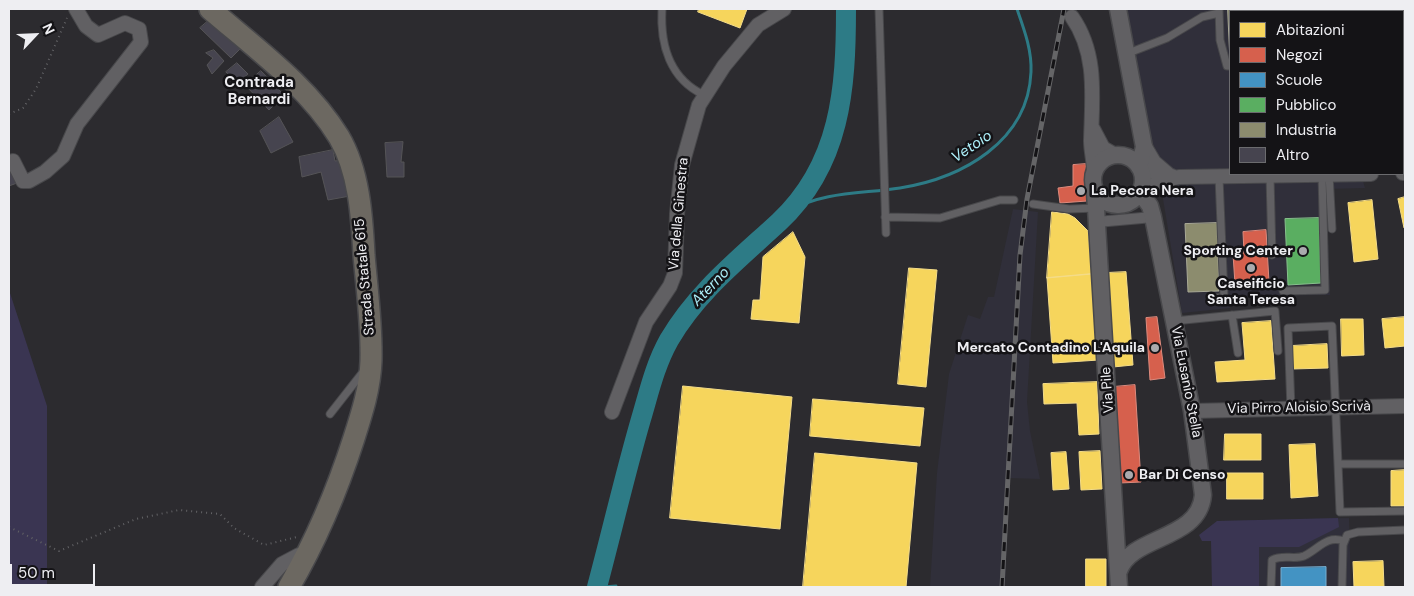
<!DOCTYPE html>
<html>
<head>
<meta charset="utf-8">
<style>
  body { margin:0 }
  #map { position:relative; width:1414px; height:596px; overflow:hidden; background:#2c2b2f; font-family:"DM Sans",sans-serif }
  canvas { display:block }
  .frame { position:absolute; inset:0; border:10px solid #eeeef2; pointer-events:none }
  .legend { position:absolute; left:1229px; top:10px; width:175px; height:165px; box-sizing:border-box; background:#141316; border:1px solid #6b6b6e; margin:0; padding:6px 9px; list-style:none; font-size:15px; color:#eeeef2 }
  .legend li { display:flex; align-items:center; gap:10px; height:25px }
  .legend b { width:25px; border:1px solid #6b6b6e }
  .north { position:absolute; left:10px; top:10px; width:50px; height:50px; -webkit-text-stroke:4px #141316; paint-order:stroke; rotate:65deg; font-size:14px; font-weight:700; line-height:20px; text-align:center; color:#eeeef2 }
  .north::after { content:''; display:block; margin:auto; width:18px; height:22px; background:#eeeef2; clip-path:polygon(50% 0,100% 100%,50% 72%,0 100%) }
  .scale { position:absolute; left:10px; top:564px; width:85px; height:22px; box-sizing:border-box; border:2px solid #eeeef2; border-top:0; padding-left:6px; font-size:15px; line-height:18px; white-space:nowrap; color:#eeeef2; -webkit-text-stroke:4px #141316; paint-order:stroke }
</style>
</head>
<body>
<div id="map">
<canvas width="1414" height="596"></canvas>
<div class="frame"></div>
<ul class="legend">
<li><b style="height:14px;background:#f6d55c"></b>Abitazioni</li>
<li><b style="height:14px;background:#d6604d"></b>Negozi</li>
<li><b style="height:14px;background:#4393c3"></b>Scuole</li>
<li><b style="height:14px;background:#5aae61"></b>Pubblico</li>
<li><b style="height:14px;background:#8c8c6e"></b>Industria</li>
<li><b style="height:14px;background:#46444f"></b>Altro</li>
</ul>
<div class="north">N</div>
<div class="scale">50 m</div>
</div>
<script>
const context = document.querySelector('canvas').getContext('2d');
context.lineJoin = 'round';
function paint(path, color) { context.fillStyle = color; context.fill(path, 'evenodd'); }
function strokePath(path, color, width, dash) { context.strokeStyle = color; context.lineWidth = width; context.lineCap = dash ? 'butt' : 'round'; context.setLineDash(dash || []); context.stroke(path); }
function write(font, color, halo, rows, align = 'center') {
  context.font = font + ' "DM Sans",sans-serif'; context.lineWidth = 5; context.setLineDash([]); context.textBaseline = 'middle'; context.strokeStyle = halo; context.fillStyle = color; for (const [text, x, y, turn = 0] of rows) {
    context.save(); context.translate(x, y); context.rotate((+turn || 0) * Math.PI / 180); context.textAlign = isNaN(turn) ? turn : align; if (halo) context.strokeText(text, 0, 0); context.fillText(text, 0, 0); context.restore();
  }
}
const built = new Path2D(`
  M1109,9H1405V97L1403,98V11H1230V174H1361L1365,188L1326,189L1330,295L1230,296V308L1182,313L1162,193L1146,131H1132Z
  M1013,209L1038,212L1027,402L1030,431L1040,479L1009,478L1005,587H930L937,473L949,374L968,315L980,319L988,297H994Z
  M1349,518L1351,587H1217V521Z`);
const green = new Path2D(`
  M9,290L47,406V587H9Z
  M1338,518L1339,527L1299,547H1259V587H1212L1211,541H1202L1199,535L1217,521Z`);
const homes = new Path2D(`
  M699,9H747L740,28L698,12Z
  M1405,197V228H1404L1398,199Z
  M1372,200L1378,259L1354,262L1348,203Z
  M1052,212L1068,214L1075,218L1088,231L1092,274L1047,278Z
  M793,232L805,257L799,323L751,319L753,300H760L763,257Z
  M909,268L937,270L926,387L898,384Z
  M1126,272L1133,365L1113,367L1106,273Z
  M1092,274L1099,360L1053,363L1047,278Z
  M1405,317V346L1385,348L1382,319Z
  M1341,319H1363L1364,355L1342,356Z
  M1271,321L1275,379L1217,382L1215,362L1245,360L1242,323Z
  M1327,344L1328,368L1292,369L1291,346Z
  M1097,382L1099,434L1079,435L1077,403L1044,404L1043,384Z
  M683,386L792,397L780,529L670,518Z
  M813,399L924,408L920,446L810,436Z
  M1225,434H1261V460H1224Z
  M1315,444L1318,496L1291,498L1289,445Z
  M1100,451L1102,489L1081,490L1079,452Z
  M1066,452L1069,489L1053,490L1051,453Z
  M815,453L917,463L906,587H803Z
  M1405,470V506H1391V471Z
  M1227,473H1263V499H1227Z
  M1086,559H1106V587H1086Z
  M1383,561L1384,587H1354L1353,562Z`);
const shops = new Path2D(`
  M1086,164L1087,201L1060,203L1058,188L1073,186V165Z
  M1266,230L1269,282L1235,284L1233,254L1244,253L1243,232Z
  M1157,317L1165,378L1150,380L1146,318Z
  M1135,385L1141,482L1120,483L1113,387Z`);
const schools = new Path2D(`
  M1326,567V587H1281V568Z`);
const public = new Path2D(`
  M1319,218L1321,283L1288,285L1285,219Z`);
const industry = new Path2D(`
  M1228,9H1277V11H1230V61Z
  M1362,9H1390L1391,11H1362Z
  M1403,53H1405V80H1403Z
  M1217,223L1219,291L1188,292L1185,224Z`);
const stream = new Path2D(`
  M789,211C825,191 862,194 900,188C962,178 1028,142 1031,72C1032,50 1024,29 1017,9
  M604,587L616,586`);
const river = new Path2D(`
  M597,587C612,531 625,474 641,419C649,392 655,365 669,340C697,292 739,259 779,222C841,164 846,88 846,9`);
const building = new Path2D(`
  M213,17L240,49L231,58L200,28Z
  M214,50L224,61L212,74L207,65L213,58L206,53Z
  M237,63L248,74L237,83L226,72Z
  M261,71L284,95L269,110L245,85Z
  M279,117L293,142L271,153L260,131Z
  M403,142L401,162H404V177H387L385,143Z
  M333,150L335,161L341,160L350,196L328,200L321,172L302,177L299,157Z
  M9,162L17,183L9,186Z`);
const path = new Path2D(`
  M9,114L23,108L36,89L67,18
  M9,527L59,551L136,519L179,510L220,514L234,528L264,545L297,537`);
const service = new Path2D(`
  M662,9C660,45 670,79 704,95
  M879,9L886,233
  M1219,9L1220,40L1227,66H1230
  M1126,54L1167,38L1202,17L1219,13
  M1403,88H1405
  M1329,174L1332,229
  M1270,176L1272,255
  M1033,204L1069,209L1097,208
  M885,217L940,218L1000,200H1014
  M1283,291L1325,290L1322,175
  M1214,298L1224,297L1219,177
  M1232,315L1238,353
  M1174,321L1275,311L1278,351
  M1291,409L1288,328L1332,326L1338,464H1405
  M330,414L363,372
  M1338,464L1340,512L1405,511
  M1271,587L1272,560C1283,554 1294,560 1304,556C1319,549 1326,535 1344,541
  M1342,587L1343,545L1347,535L1358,532L1405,530`);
const pedestrian = new Path2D(`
  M1097,222L1153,217`);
const minor = new Path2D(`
  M1310,9L1311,11
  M1072,17C1098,54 1092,98 1091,141C1091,151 1094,161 1094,172
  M1093,129L1103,148L1115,155
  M1144,145L1154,162L1168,174
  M13,161L23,181H29L45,172L63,156L77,124L141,42L139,29L125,23L98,35L86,26L76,9
  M1139,168L1172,176
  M1403,173H1405
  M1140,191L1161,181L1179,177L1371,174
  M1192,411L1405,406
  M612,412L646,322L670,286L675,273L677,214L682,165L699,105L724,66L758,25L784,9
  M262,587L282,564L299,555L306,558`);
const tertiary = new Path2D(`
  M1118,9L1144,147L1139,167
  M1093 180a25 25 0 1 1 50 0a25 25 0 1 1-50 0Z
  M1095,192L1119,587
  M1119,571C1131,535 1199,541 1203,495L1192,411L1153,217L1150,206L1140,192`);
const primary = new Path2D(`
  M210,9C255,48 308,86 339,137C359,171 362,216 364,255C367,290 372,325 371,361C370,388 362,413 354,438C337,491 317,539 289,587`);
const rail = new Path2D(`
  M1002,587L1020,255L1027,199L1064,9`);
const markers = [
  [1081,191,5,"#aaaaae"],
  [1303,251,5,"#aaaaae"],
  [1251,268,5,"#aaaaae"],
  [1155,348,5,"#aaaaae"],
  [1129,475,5,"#aaaaae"]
];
const poiNames = [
  ["La Pecora Nera",1091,191],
  ["Sporting Center",1293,251,"right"],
  ["Caseificio",1251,284,"center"],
  ["Santa Teresa",1251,300,"center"],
  ["Mercato Contadino L'Aquila",1145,348,"right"],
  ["Bar Di Censo",1139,475]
];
const streetNames = [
  ["Via della Ginestra",679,214,-85],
  ["Strada Statale 615",365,277,-95],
  ["Via Eusanio Stella",1186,382,79],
  ["Via Pile",1108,390,-94],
  ["Via Pirro Aloisio Scrivà",1299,408,-1]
];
const neighbourhoodNames = [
  ["Contrada",259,83],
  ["Bernardi",259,100]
];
const waterNames = [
  ["Vetoio",972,147,-34],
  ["Aterno",711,287,-46]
];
paint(built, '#302f3a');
paint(green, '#3a3552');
paint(homes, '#f6d55c');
strokePath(homes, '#f4dc89', 1);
paint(shops, '#d6604d');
strokePath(shops, '#dd8b7e', 1);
paint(schools, '#4393c3');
strokePath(schools, '#76aed1', 1);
paint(public, '#5aae61');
strokePath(public, '#86c18c', 1);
paint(industry, '#8c8c6e');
strokePath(industry, '#a9a996', 1);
strokePath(stream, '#2d7b86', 3);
strokePath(river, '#2d7b86', 20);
paint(building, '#46444f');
strokePath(building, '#555457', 1);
strokePath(service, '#48484b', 9);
strokePath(pedestrian, '#48484b', 12);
strokePath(minor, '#48484b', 16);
strokePath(tertiary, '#48484b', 19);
strokePath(primary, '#48484b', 24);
strokePath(path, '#636366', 2, [1, 4]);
strokePath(service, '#616063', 7);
strokePath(pedestrian, '#616063', 10);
strokePath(minor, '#616063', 14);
strokePath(tertiary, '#616063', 16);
strokePath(primary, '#6c6861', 21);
strokePath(rail, '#656567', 5);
strokePath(rail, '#141316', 3, [9]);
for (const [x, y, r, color] of markers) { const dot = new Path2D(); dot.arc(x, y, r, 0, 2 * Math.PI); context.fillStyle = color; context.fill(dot); strokePath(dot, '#141316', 2); }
write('bold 14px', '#eeeef2', '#141316', poiNames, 'left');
write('14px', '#eeeef2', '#141316', streetNames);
write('bold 15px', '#eeeef2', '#141316', neighbourhoodNames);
write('italic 15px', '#adeff9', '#141316', waterNames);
</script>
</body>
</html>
